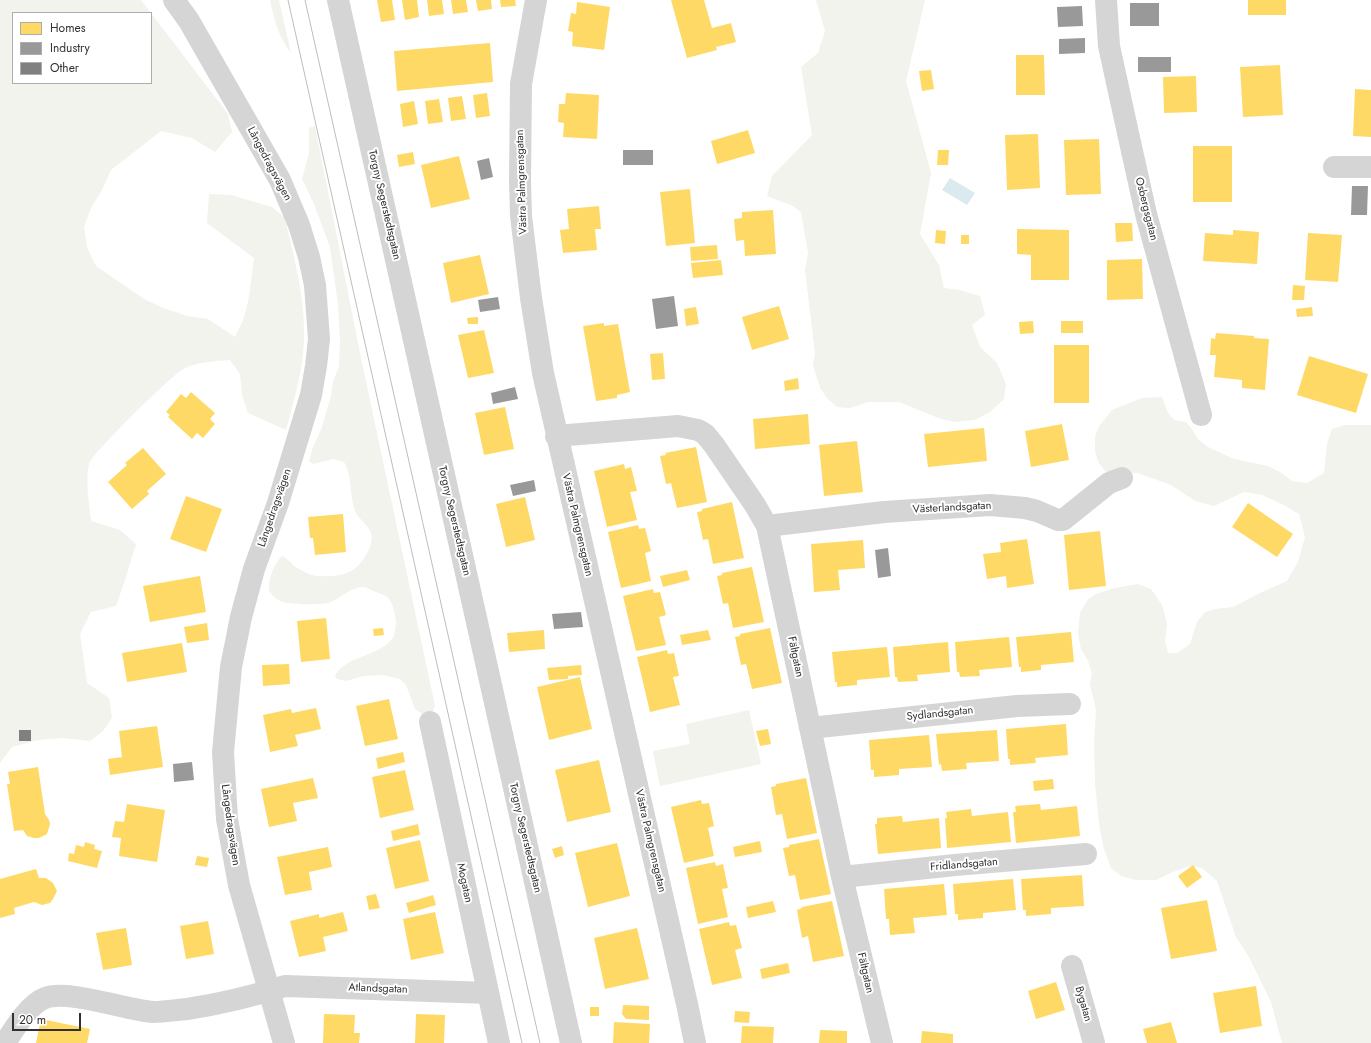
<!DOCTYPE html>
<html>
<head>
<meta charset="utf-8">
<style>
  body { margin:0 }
  #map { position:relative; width:1371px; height:1043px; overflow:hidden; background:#fff; font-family:Jost,sans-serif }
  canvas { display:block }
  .legend { position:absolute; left:12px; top:12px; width:140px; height:72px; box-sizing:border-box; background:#fff; border:1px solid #adadad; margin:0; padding:5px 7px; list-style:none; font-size:12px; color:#313131 }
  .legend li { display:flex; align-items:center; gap:8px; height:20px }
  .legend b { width:20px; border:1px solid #adadad }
  .scale { position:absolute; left:12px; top:1013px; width:69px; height:18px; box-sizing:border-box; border:2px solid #313131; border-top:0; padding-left:5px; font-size:12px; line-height:14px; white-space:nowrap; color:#313131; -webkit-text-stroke:3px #fff; paint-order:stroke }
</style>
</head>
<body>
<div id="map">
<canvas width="1371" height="1043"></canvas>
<ul class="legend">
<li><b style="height:11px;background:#ffd966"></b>Homes</li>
<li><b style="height:11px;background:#999"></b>Industry</li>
<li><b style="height:11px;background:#808080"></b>Other</li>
</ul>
<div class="scale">20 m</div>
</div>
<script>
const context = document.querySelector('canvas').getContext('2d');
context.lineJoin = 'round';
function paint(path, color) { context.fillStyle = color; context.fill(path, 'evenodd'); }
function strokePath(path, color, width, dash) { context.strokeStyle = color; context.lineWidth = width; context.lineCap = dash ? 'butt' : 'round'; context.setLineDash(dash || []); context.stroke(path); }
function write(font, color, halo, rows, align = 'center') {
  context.font = font + ' Jost,sans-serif'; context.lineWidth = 4; context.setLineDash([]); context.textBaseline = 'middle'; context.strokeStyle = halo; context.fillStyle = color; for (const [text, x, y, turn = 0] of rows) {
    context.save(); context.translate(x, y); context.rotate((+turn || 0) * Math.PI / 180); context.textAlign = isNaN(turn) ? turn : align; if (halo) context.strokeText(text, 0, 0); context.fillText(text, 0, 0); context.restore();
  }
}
const green = new Path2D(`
  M0,0H141L151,13H13V83H151V13L228,114L232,132L215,152L192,138L161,131L111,170L102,190L91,208L84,227L87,247L96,266L144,299L163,308L187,316L208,319L235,337L244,318L249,297L254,258L207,223L209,194L231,195L272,207L285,218C293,255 304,292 304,330C305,364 295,397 286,430L248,413L242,395L240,374L230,360C217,361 195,362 183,369C171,376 91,454 89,464C85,482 89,502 91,521L120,530L136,544L125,580L116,606L91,612L80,634L87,683L109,698L112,718L103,731L90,741L63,738L38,740L12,747L0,763Z
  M270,0H279L291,53C279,38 274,19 270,0Z
  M816,0H925L906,81L931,173L920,234L939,265L944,288L959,290L980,296L985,315L972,325L980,347L997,363L1006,384L1004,399L990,412L975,420L955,422L941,419L899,402H868L850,408L837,407L827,398L820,388L813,365L815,353L805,270L808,253L801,212L793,206L767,196L772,176L812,135L801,67L818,53L825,31Z
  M315,126L361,358L435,706L433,711L424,715L415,709L406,685L400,679L383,675L364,676L346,681L337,679L335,676C343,658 373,657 388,643C390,641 393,639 394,636C395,633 395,628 396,624C396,616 393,601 386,596C381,593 374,592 369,589C356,581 340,600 328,603C317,605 290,605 280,601C275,599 272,594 269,591C269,578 273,565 282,556C287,558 289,561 293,565C298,569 306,573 312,575C317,577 322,576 328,576C349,576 359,569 369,550C371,545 373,538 371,533C368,525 360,520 356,513C349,497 353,477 344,462L333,459L313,464L309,461L313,447L321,430L331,396L333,381L339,367L340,342L338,304L330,247L314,204L302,179L309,153V128Z
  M1162,397L1168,413L1174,420L1186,422L1192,429L1198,439L1208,447L1234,459L1268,466L1280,472L1292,481L1307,483L1324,473L1327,444L1332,429L1345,425H1371V1043H1282L1271,1002L1249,957L1236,937L1217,881L1202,868L1190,866L1173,872L1156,880H1136L1121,876L1111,868L1104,849L1099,824L1095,783L1094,743L1096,710L1090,684L1092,673L1088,661L1081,649L1078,634L1080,613L1088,599L1096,594L1115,588L1138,584L1151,589L1162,605L1167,623L1165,642L1168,653H1177L1190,644L1197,622L1205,612L1215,609L1233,607L1262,592L1287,581L1298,562L1305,537L1299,514L1284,505L1262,495L1244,492L1214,506L1195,501L1171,485L1138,473L1106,472L1098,462L1095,450V436L1100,425L1112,410L1142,398Z
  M749,710L761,764L660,786L653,751L690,744L686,724Z`);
const water = new Path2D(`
  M950,178L975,193L967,205L942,190Z`);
const homes = new Path2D(`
  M377,0H392L395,20L381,22Z
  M402,0H417L419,17L405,20Z
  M427,0H442L444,14L429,16Z
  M451,0H466L468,12L453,14Z
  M476,0H491L492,9L478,11Z
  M500,0H515L516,6L501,7Z
  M671,0H704L712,28L731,23L736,42L716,47L717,50L687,58Z
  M1248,0H1286V15H1248Z
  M577,2L610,7L604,50L572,46L573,32L568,31L571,13L576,14Z
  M490,43L493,82L397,91L394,51Z
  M1016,55H1044L1045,95H1016Z
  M1280,65L1283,115L1243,117L1240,67Z
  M931,70L934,89L922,91L919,71Z
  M1196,76L1197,112L1164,113L1163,77Z
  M1355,89L1371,90V137L1353,136Z
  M487,93L490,116L476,118L473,95Z
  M566,93L599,95L597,139L563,137L564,123L558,122L559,104H565Z
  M462,96L466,119L451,121L448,98Z
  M439,99L443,122L428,124L425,101Z
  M414,101L418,124L403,127L400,104Z
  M748,130L755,153L717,164L711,141Z
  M1038,134L1040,188L1007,190L1005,135Z
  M1099,139L1101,194L1066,195L1064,140Z
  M1193,146H1232V202H1193Z
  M938,150H949L948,165H937Z
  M413,152L415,164L399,167L397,155Z
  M459,156L470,199L431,208L421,165Z
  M690,189L695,243L666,246L660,192Z
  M599,206L601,229H595L597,250L563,253L560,230L569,229L567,209Z
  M773,210L776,254L745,256L744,240L736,241L734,219L742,218V212Z
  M1115,223H1132L1133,241L1116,242Z
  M1017,229L1069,230V280H1031V255L1017,254Z
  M936,230L946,231L945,244L935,243Z
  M1233,230L1259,232L1257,264L1203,261L1205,233L1233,235Z
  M1308,233L1342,235L1338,282L1305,280Z
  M961,235H969V244H961Z
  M717,245L718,259L691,261L690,247Z
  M480,255L489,294L451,303L443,263Z
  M1142,259L1143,299L1107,300V260Z
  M721,260L723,275L693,278L691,263Z
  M1293,285L1305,286L1304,300H1292Z
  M779,306L789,339L752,350L742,317Z
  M696,307L699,324L686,326L684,309Z
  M1312,307L1313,316L1297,317L1296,309Z
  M478,317V324H468L467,318Z
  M1033,321L1034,333L1020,334L1019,322Z
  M1061,321H1083V333H1061Z
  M604,323V326L618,324L630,392L617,395V398L596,401L583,326Z
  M484,330L494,373L468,378L458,335Z
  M1216,333L1254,336V338L1269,339L1265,390L1242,388V380L1214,377L1216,355H1210L1211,338L1215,339Z
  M1054,345H1089V403H1054Z
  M663,353L665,379L652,380L650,354Z
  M1309,356L1368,374L1356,413L1297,395Z
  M798,378L799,389L785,391L784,381Z
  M191,392L215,413L210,419L215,424L203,438L197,433L192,439L168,417L170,415L166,412L181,394L186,398Z
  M505,407L514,449L484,455L475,413Z
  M808,414L810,444L755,449L753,419Z
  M1062,424L1069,460L1031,467L1025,431Z
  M984,428L987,461L928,467L924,434Z
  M857,441L863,492L824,496L819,445Z
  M696,447L707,502L677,508L671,483L666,484L660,456L666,455L665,453Z
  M143,448L166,474L147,491L149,494L132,509L108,482L127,465L125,463Z
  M624,464L625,469L631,467L637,491L630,492L637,520L607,527L594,471Z
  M186,496L222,509L206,552L170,539Z
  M525,497L535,540L506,547L496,504Z
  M732,502L744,558L713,564L708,539L703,540L697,512L702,511V509Z
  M1248,503L1293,534L1277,557L1232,527Z
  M343,514L346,552L315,555L313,538H310L308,517Z
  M638,525L639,529L645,528L651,551L645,553L651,581L621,588L608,532Z
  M1100,531L1106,586L1069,590L1064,535Z
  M1027,539L1034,584L1007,588L1006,576L987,579L983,554L1001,552L1000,543Z
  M863,540L865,568L838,570L840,590L814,592L811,544Z
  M752,567L764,622L733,628L728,603L723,604L717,576L722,575V573Z
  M687,570L690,580L663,587L660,576Z
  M200,576L206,612L150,622L143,586Z
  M653,589L654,593L660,592L666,615L659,617L666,645L636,651L623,596Z
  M326,618L330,659L301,662L297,621Z
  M207,623L209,640L187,643L184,627Z
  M383,628L384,635L374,636L373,629Z
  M770,628L782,683L752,689L746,664L741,665L735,637L740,636V634Z
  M544,630L545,649L509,652L507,633Z
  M708,630L711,640L682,645L680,635Z
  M1071,632L1074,662L1041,665V670L1021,672V667H1019L1016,637Z
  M1009,637L1012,667L979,670L980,676L960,677L959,672H957L955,642Z
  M948,642L950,672L917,675L918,681L898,682L897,677H895L893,647Z
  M182,643L187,672L127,682L122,653Z
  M887,647L890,677L857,680V685L837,687V682H835L832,652Z
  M667,650L668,654L674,653L679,676L673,677L680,705L650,712L637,657Z
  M289,664L290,684L263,686L262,665Z
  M581,665L582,675L568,676V679L549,680L547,668Z
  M580,677L592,729L549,740L537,687Z
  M389,699L398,739L365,746L356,706Z
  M316,708L321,729L295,735L298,746L270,752L263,715L291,709L292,713Z
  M1066,724L1068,755L1035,758L1036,763L1010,765V759H1008L1006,729Z
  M157,726L163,767L110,775L108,759L122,757L119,731Z
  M768,729L771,744L760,746L756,731Z
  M997,730L999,761L966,763L967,769L942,771L941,764L939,765L936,734Z
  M929,735L932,767L899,769V775L874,777V770H871L869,740Z
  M403,752L405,762L378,769L376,758Z
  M599,760L611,812L567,822L555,770Z
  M38,767L45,814L49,820L50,824L47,834L39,838H34L27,836L23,830L14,831L7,784H10L8,772Z
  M405,770L414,810L380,818L372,777Z
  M313,778L318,798L293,803L297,821L269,827L261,789Z
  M806,778L817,833L787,839L782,814L776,815L771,787L776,786V784Z
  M1053,779L1054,789L1034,791L1033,781Z
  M701,800L702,804L709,803L714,826L708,828L714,856L684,863L671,807Z
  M127,804L165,810L157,862L119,856L121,838L112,837L115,821L124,822Z
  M1040,804L1041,810L1077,806L1080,836L1016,843L1013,812H1016L1015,806Z
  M971,809L972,816L1008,812L1011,842L947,848L945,818H947L946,812Z
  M902,816L903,822L939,818L941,848L878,854L875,824H877V818Z
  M418,824L420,835L393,841L391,831Z
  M819,839L831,894L800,900L795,875L789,876L783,848L789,847V845Z
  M420,840L429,881L395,889L386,848Z
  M760,841L762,852L735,857L733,847Z
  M85,842L95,845L94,849L102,851L97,868L68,861L69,853L74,854L76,845L84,847Z
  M617,843L630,896L588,907L575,853Z
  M562,846L564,855L555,858L552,849Z
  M328,847L332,867L309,872L312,890L285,895L277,857Z
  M197,856L209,858L207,867L195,865Z
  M715,862L716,866L723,864L728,888L722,889L728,917L698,924L686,868Z
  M1193,865L1202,877L1187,888L1178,876Z
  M36,869L39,878H46L53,883L57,891L53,899L50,903L42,905L34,902L14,908L15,914L0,918V879Z
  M1082,875L1084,906L1051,908V914L1026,916V910H1023L1021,879Z
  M1013,879L1016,910L983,913V918L958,920V914H955L953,884Z
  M944,884L947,915L913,918L915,933L890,935L889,919H886L884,889Z
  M376,894L380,908L369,910L366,896Z
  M433,895L436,905L409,913L406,903Z
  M1207,900L1217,951L1171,959L1161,908Z
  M773,901L776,912L748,918L746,907Z
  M832,901L844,956L813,962L808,936L802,938L797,910L802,908V907Z
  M343,912L348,931L323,937L326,951L299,957L290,921L319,914V918Z
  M435,912L444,953L411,960L403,919Z
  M208,921L214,954L186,959L180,926Z
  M729,922L730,926L736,925L742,948L735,950L742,978L712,985L699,929Z
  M126,928L132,965L103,970L96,933Z
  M637,928L649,979L605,989L594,938Z
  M788,963L790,973L762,979L760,969Z
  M1056,982L1065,1010L1036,1019L1028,991Z
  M1256,986L1262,1026L1220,1033L1213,993Z
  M623,1005L649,1006V1020L626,1019L622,1014Z
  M590,1007H599V1016H590Z
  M735,1011L750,1012L749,1023L734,1022Z
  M324,1014L355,1015L354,1033H360L359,1043H323Z
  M416,1014L445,1015L444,1043H415Z
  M41,1019L90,1029L87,1043H36Z
  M614,1022L650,1024L649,1043H613Z
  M1171,1022L1177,1043H1147L1143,1029Z
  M742,1026L774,1027L773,1043H741Z
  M820,1030L847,1031V1043H819Z
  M922,1031L953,1034V1043H921Z`);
const industry = new Path2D(`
  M1130,3H1159V26H1130Z
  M1082,6L1083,26L1058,27L1057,7Z
  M1085,38V53L1059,54V39Z
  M1138,57H1171V72H1138Z
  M623,150H653V165H623Z
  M489,158L493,177L481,180L477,161Z
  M1352,186H1368L1367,215H1351Z
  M674,296L678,326L656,329L652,299Z
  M498,297L500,309L480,312L478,300Z
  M515,387L518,399L493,404L491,393Z
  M534,480L536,491L513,496L510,485Z
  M888,548L891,576L878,578L875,550Z
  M581,612L583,627L554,629L552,614Z
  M192,762L194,780L174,782L173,764Z`);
const building = new Path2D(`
  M19,730H31V741H19Z`);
const minor = new Path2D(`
  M174,0L189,21L280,180L299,225L309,257L315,285L319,339L316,366L311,395L278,503L254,569L241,617L231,667L223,752L227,819L239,885L284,1043
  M536,0L521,84L520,181L521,216L531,298L543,373L687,1004L695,1043
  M1106,0L1109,46L1128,133L1146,214L1201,415
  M1334,167H1371
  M556,436L678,426L698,430L705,434L714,445L755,505L767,526L842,877L882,1043
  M767,526L884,512L990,505L1025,508L1037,511L1058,520H1063L1109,483L1122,478
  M430,722L499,1043
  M810,728L1017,706L1070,704
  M842,877L955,865L1086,854
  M1072,966L1094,1043
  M5,1043C14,1029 29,1004 45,998C68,989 126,1010 153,1012C164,1012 176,1010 187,1009C220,1004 253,996 285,986L488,993`);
const tertiary = new Path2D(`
  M338,0L571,1043`);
const tram = new Path2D(`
  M288,0L522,1043
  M305,0L540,1043`);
const streetNames = [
  ["Långedragsvägen",269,164,62],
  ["Västra Palmgrensgatan",522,182,-92],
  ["Torgny Segerstedtsgatan",384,205,77],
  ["Osbergsgatan",1146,209,76],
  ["Långedragsvägen",275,508,-71],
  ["Västerlandsgatan",952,508,-3],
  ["Torgny Segerstedtsgatan",454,521,77],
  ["Västra Palmgrensgatan",577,525,77],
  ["Fältgatan",795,657,78],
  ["Sydlandsgatan",940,714,-6],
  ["Långedragsvägen",230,825,82],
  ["Torgny Segerstedtsgatan",525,838,77],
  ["Västra Palmgrensgatan",650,841,77],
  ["Fridlandsgatan",964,865,-5],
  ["Mogatan",464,883,78],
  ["Fältgatan",865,973,77],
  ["Atlandsgatan",378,989,2],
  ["Bygatan",1083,1004,74]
];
paint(green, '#f1f3ec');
paint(water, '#dbeaef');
paint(homes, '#ffd966');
paint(industry, '#999');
paint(building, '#808080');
strokePath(minor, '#d5d5d5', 22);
strokePath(tertiary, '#d5d5d5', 22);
strokePath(tram, '#bdbdbd', 1);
write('11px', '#313131', '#fff', streetNames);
</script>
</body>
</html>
